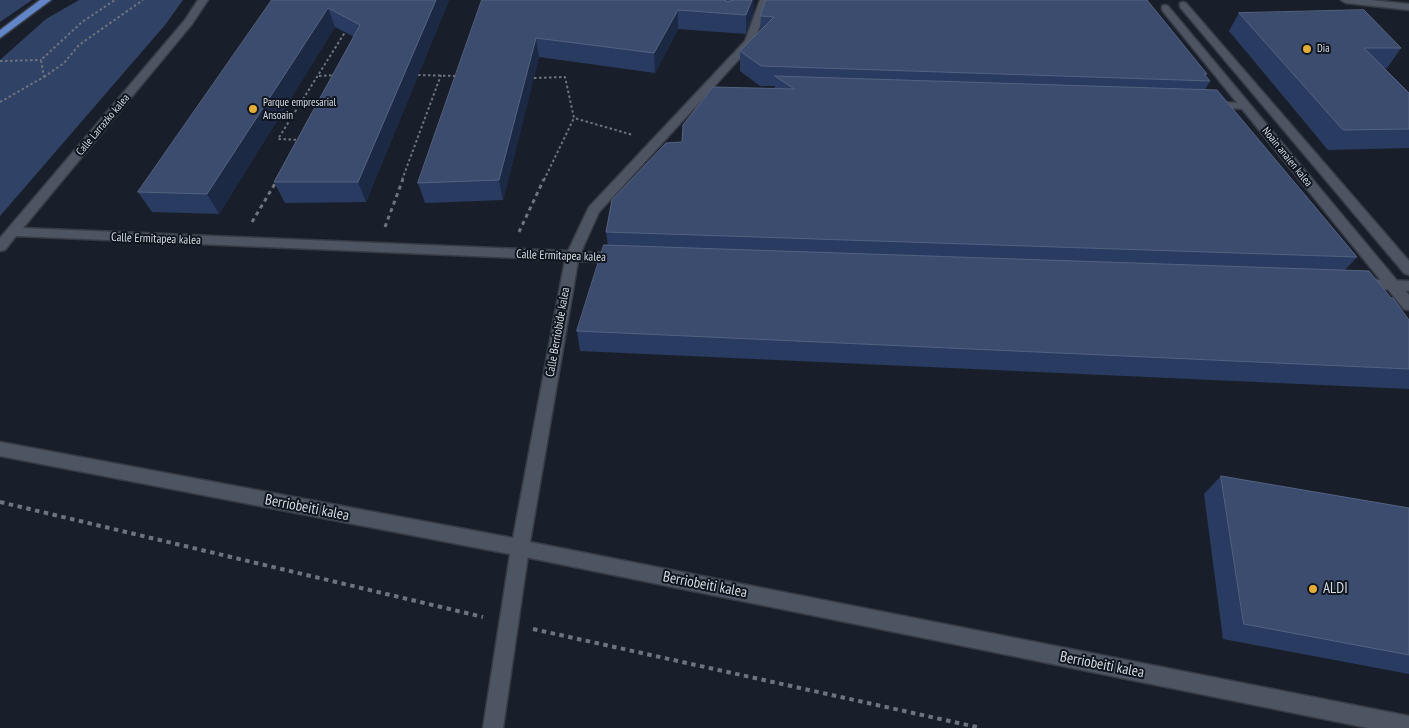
<!DOCTYPE html>
<html>
<head>
<meta charset="utf-8">
<style>
  body { margin:0 }
  canvas { display:block; background:#191f2a }
</style>
</head>
<body>
<canvas width="1409" height="728"></canvas>
<script>
const context = document.querySelector('canvas').getContext('2d');
context.lineJoin = 'round';
function paint(path, color) { context.fillStyle = color; context.fill(path, 'evenodd'); }
function strokePath(path, color, width, dash) { context.strokeStyle = color; context.lineWidth = width; context.lineCap = dash ? 'butt' : 'round'; context.setLineDash(dash || []); context.stroke(path); }
function write(font, color, halo, rows, align = 'center') {
  context.font = font + ' "PT Sans Narrow",sans-serif'; context.lineWidth = 4; context.setLineDash([]); context.textBaseline = 'middle'; context.strokeStyle = halo; context.fillStyle = color; for (const [text, x, y, turn = 0] of rows) {
    context.save(); context.translate(x, y); context.rotate((+turn || 0) * Math.PI / 180); context.textAlign = isNaN(turn) ? turn : align; if (halo) context.strokeText(text, 0, 0); context.fillText(text, 0, 0); context.restore();
  }
}
const green = new Path2D(`
  M0,0H32L0,22Z
  M79,0H183L165,25L0,216V60L46,19Z`);
const pathFar2 = new Path2D(`
  M0,61L41,60
  M418,75L457,76
  M319,76L337,75
  M44,77L64,63L79,45L143,0
  M534,78L565,77L574,118L633,135
  M0,102L44,77L41,60L82,22L115,0
  M301,140L278,139L347,29
  M402,180L441,75
  M544,180L574,118`);
const pathFar1 = new Path2D(`
  M252,222L276,182
  M385,227L403,179
  M519,232L544,179`);
const path = new Path2D(`
  M0,502L483,617
  M533,629L981,728`);
const pedestrian = new Path2D(`
  M520,540L526,542L529,548L503,728H483L511,548L514,542Z`);
const minor = new Path2D(`
  M198,0H208L192,24L23,228L568,251L589,207L745,41L760,0H770L753,44L599,212L581,252L618,253L623,255L625,258L623,261L618,263L578,261L530,542L1409,716V728H1368L520,556L0,456V442L513,538L565,260L16,236L5,250L0,251V238L185,20Z
  M1211,102L1245,103L1250,106L1245,109L1207,107L1206,105Z
  M1361,279L1409,281V291L1356,287L1354,284L1356,281Z`);
const tertiary = new Path2D(`
  M1341,0H1371L1409,4V10L1346,3Z
  M1183,2L1186,3L1409,261V275L1404,273L1180,7V3Z
  M1165,5L1168,6L1409,295V310L1404,309L1162,10V6Z`);
const trunk = new Path2D(`
  M40,0H51L0,38V30Z`);
const wall = new Path2D(`
  M272,0H449L366,202L285,203L274,182L354,37L335,27L219,214L152,212L138,192Z
  M482,0H754L753,14L746,34L678,29L655,73L539,57L503,200L425,203L418,183Z
  M766,0L1207,74L1206,76L1210,81L1205,90L1357,257L1345,270L1409,320V389L580,351L577,331L608,245L606,232L682,142L774,89L775,86H760L740,71V51L760,31L761,16Z
  M1239,13L1401,48L1387,68H1383L1409,93V148L1328,150L1229,31Z
  M1221,476L1409,508V674L1223,639L1204,494Z`);
const shadedWall = new Path2D(`
  M436,0H449L366,202L358,182Z
  M752,0H754L753,14L746,34V15Z
  M328,8L335,27L219,214L207,194Z
  M678,10V29L655,73L654,53Z
  M536,38L539,57L503,200L499,180Z`);
const building = new Path2D(`
  M272,0H436L358,182H274L360,25L328,8L207,194L138,192Z
  M482,0H726V2L734,0H752L746,15L678,10L654,53L536,38L499,180L418,183Z
  M766,0H1147L1207,74H1204L1210,81L761,66L740,51L774,17L761,16Z
  M1364,10L1401,48H1364L1409,93V129L1343,130L1239,13Z
  M775,76L1217,90L1357,257L606,232L612,200L666,143L682,142L683,125L713,87L794,89Z
  M604,245L1369,271L1391,298H1393L1409,320V369L577,331Z
  M1221,476L1409,508V655L1244,624Z`);
const markers = [
  [1307,49,5,"#e4ad35"],
  [253,109,5,"#e4ad35"],
  [1313,589,5,"#e4ad35"]
];
const farPoinames = [
  ["Dia",1317,49],
  ["Parque empresarial",263,103],
  ["Ansoain",263,116]
];
const farStreetnames = [
  ["Calle Larrazko kalea",103,125,-50],
  ["Noain anaien kalea",1287,157,51]
];
const streetNames = [
  ["Calle Ermitapea kalea",156,239,2],
  ["Calle Ermitapea kalea",561,256,2],
  ["Calle Berriobide kalea",558,332,-80]
];
const nearStreetnames = [
  ["Berriobeiti kalea",307,508,11],
  ["Berriobeiti kalea",705,585,11],
  ["Berriobeiti kalea",1102,665,11]
];
const nearPoinames = [
  ["ALDI",1323,589]
];
paint(green, '#304265');
strokePath(pedestrian, '#373b45', 3);
strokePath(minor, '#373b45', 3);
strokePath(tertiary, '#373b45', 3);
strokePath(trunk, '#373b45', 3);
strokePath(pathFar2, '#6e737d', 2, [2.5, 2.5]);
strokePath(pathFar1, '#6e737d', 3, [4, 4]);
strokePath(path, '#6e737d', 4, [4.5, 4.5]);
paint(pedestrian, '#4d5462');
paint(minor, '#4d5462');
paint(tertiary, '#4d5462');
paint(trunk, '#6285c8');
paint(wall, '#293b60');
paint(shadedWall, '#1b2944');
paint(building, '#3c4c6e');
strokePath(building, '#546280', 1);
for (const [x, y, r, color] of markers) { const dot = new Path2D(); dot.arc(x, y, r, 0, 2 * Math.PI); context.fillStyle = color; context.fill(dot); strokePath(dot, '#101620', 2); }
write('11px', '#d6dae2', '#101620', farPoinames, 'left');
write('11px', '#d6dae2', '#101620', farStreetnames);
write('12px', '#d6dae2', '#101620', streetNames);
write('15px', '#d6dae2', '#101620', nearStreetnames);
write('15px', '#d6dae2', '#101620', nearPoinames, 'left');
</script>
</body>
</html>
